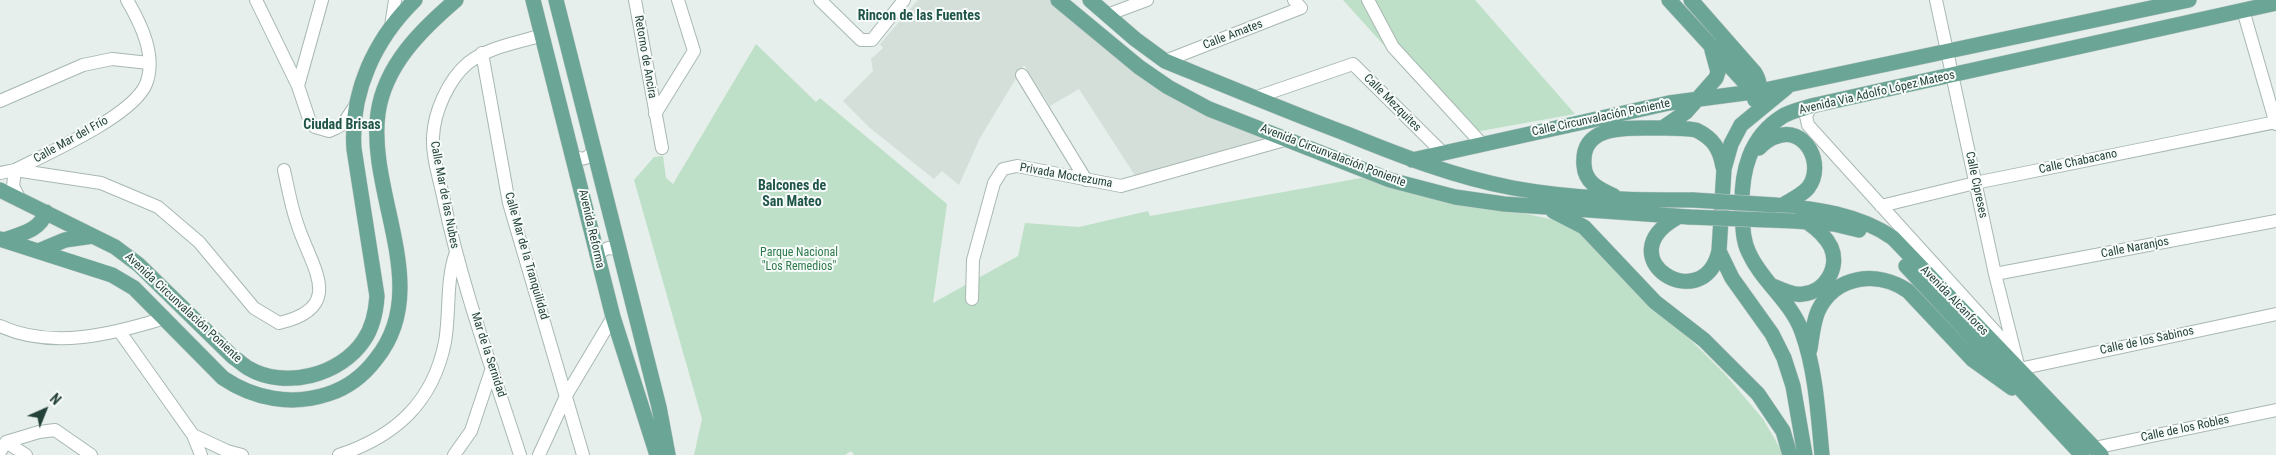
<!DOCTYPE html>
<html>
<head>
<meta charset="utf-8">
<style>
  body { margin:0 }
  #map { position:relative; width:2276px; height:455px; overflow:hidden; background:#e6efeb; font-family:"Roboto Condensed",sans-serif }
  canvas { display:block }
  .north { position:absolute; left:20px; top:385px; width:50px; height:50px; -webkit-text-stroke:4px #f7fbf9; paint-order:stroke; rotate:44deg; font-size:14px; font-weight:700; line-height:20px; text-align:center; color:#24423a }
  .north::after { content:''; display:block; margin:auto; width:18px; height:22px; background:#24423a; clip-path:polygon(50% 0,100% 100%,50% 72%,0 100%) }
</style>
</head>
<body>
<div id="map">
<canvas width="2276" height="455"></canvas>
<div class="north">N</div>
</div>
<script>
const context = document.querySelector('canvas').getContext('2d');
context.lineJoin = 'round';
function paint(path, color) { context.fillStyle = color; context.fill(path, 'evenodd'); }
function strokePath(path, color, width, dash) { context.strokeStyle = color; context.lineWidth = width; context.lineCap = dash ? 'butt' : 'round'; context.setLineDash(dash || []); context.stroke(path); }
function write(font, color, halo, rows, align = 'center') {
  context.font = font + ' "Roboto Condensed",sans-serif'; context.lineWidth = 4; context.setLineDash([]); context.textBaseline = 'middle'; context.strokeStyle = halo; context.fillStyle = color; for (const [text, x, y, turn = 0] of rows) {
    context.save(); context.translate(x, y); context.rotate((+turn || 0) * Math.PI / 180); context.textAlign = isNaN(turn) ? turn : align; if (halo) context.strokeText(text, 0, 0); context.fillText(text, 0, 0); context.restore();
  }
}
const built = new Path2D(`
  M918,0H1050L1117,58L1261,134V143L1136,177L1079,89L1050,106L1024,65L980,138L959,185L942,171L934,179L870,128L843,101L873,71L871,59L883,48L880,44Z`);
const green = new Path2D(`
  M1343,0H1475L1575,114L1464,134Z
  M756,44L816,102L820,98L947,204L933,303L1018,256L1025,223L1079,227L1148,211L1150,216L1361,178L1377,181L1559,221L1583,233L1724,373L1763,419L1784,455H854L851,451L845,455H694L702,419L634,180L654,157L663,156L666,178L673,184Z`);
const minor = new Path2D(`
  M256,0L298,86L310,122L315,127L329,131L336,128L343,124L357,103
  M635,0L662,148
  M820,0L861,40H872L904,0
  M1368,0L1393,47L1482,144
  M1936,0L1995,274L2019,369L2276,314
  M2243,10L2276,124
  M1107,15L1147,0
  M391,26L395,0
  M482,53L509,203L583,455
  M1165,61L1301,8L1294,0
  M1022,75L1086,180
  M298,86L322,0
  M1254,98L1353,64L1442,152
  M0,101L83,65L112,59L149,63
  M1811,106L1806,116L1808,125L2011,349
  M655,114L694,51L678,0
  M573,155C582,162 591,158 593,148
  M15,170L101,183L158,207L199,242L254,308L279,323C348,307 310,266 297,223C291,206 288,188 284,170
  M15,170L13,186L20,200
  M0,173L15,170C46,154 133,116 146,84C157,56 141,24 127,0
  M1881,206L1975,183L2276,122
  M596,254L608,248L619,249
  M1995,274L2276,221
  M972,299L973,260L994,183L1003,169L1017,166L1121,186L1288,139
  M0,326C52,350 113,334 165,318
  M120,332L193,435L201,455
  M193,435L227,451L242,455
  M6,442L26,455
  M2094,448L2276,410
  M0,452L6,442L39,432L55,430L91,455
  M339,455C396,436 433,402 445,342C450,313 446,283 455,255
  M454,455L471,431L492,368
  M520,455C493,371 462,287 444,201C440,180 432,158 433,137C434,112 448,80 468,63C488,47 518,43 542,35
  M539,455L567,394L613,317`);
const major = new Path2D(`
  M533,0L613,317L657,455
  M556,0L659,407L668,455
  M1058,0L1139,67L1168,87L1209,109L1390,180L1455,197L1504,204L1689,217
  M1090,0L1135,39L1165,61C1226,86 1286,111 1347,134C1401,156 1455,177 1513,188C1573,199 1632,200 1693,200
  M1669,0L1747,85L1760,91
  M1691,0L1755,73C1761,83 1760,89 1755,100
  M1786,88L1741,125L1731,144L1724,169L1719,251L1732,278L1772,334L1784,358L1793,386L1805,455
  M1664,127L1686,112L1716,78L1718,72L1712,50
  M1759,148C1763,144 1769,139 1775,137C1805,124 1826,165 1808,188C1802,195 1791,200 1783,205
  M1412,160L1669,103L1760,91L2189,0
  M0,190L115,247L139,265L233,357C238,360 243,365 248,368C285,390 341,375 364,340C373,327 376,311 377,296L354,149C350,92 375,39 415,0
  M1614,196C1599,189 1585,183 1584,165C1581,126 1623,128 1650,128C1665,128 1680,127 1696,130C1713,138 1720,149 1723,167
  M1775,205C1816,209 1859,214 1893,238L2101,455
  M1553,211L1584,227L1655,302L1704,340L1758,394L1783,431L1790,455
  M1678,217C1605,257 1703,319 1719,251
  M1795,221L1834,224L1859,230
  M0,239L112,275L134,288L223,378C254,399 292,406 328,394C347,388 364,375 376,359C434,288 367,194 378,113C385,65 421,30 456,0
  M4,240C20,234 40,231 46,212
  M41,250L65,240L93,236
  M1906,266L2082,455
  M1773,286C1782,290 1794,296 1803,294C1825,292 1840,268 1831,247C1826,237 1816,228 1807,222
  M1810,349C1812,336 1813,323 1818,311C1835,275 1878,270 1908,291L1973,360L2012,388
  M1822,455C1818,414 1816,371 1802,332C1791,301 1762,282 1749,253C1742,239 1743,224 1742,209C1741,172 1749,137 1783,116C1791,111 1802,109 1811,106L2276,3`);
const majorBridge = new Path2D(`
  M1693,200L1775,205
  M1689,217L1795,221`);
const streetNames = [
  ["Calle Amates",1233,35,-21],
  ["Retorno de Ancira",645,57,80],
  ["Avenida Via Adolfo López Mateos",1877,93,-13],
  ["Calle Mezquites",1392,103,45],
  ["Calle Circunvalación Poniente",1601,118,-12],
  ["Calle Mar del Frío",71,140,-29],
  ["Avenida Circunvalación Poniente",1333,156,21],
  ["Calle Chabacano",2078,162,-12],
  ["Privada Moctezuma",1066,176,10],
  ["Calle Cipreses",1976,185,78],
  ["Calle Mar de las Nubes",444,195,79],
  ["Avenida Reforma",591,229,77],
  ["Calle Naranjos",2135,248,-11],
  ["Calle Mar de la Tranquilidad",526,256,74],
  ["Avenida Alcanfores",1954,301,46],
  ["Avenida Circunvalación Poniente",183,308,43],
  ["Calle de los Sabinos",2147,341,-12],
  ["Mar de la Sernidad",488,355,72],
  ["Calle de los Robles",2185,429,-12]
];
const parkNames = [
  ["Parque Nacional",799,253],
  ["\"Los Remedios\"",799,267]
];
const neighbourhoodNames = [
  ["Rincon de las Fuentes",919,16],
  ["Ciudad Brisas",342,125],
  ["Balcones de",792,186],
  ["San Mateo",792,202]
];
paint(built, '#d4dfda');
paint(green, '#bfe0c8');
strokePath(minor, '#a8b8b2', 14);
strokePath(major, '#c2cac8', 16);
strokePath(minor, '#fff', 12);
strokePath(major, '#6aa596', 15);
strokePath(majorBridge, '#c2cac8', 16, []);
strokePath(majorBridge, '#6aa596', 15);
write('12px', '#24423a', '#f7fbf9', streetNames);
write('12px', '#2d7a4b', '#f7fbf9', parkNames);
write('bold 14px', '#1f5548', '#f7fbf9', neighbourhoodNames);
</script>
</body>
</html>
